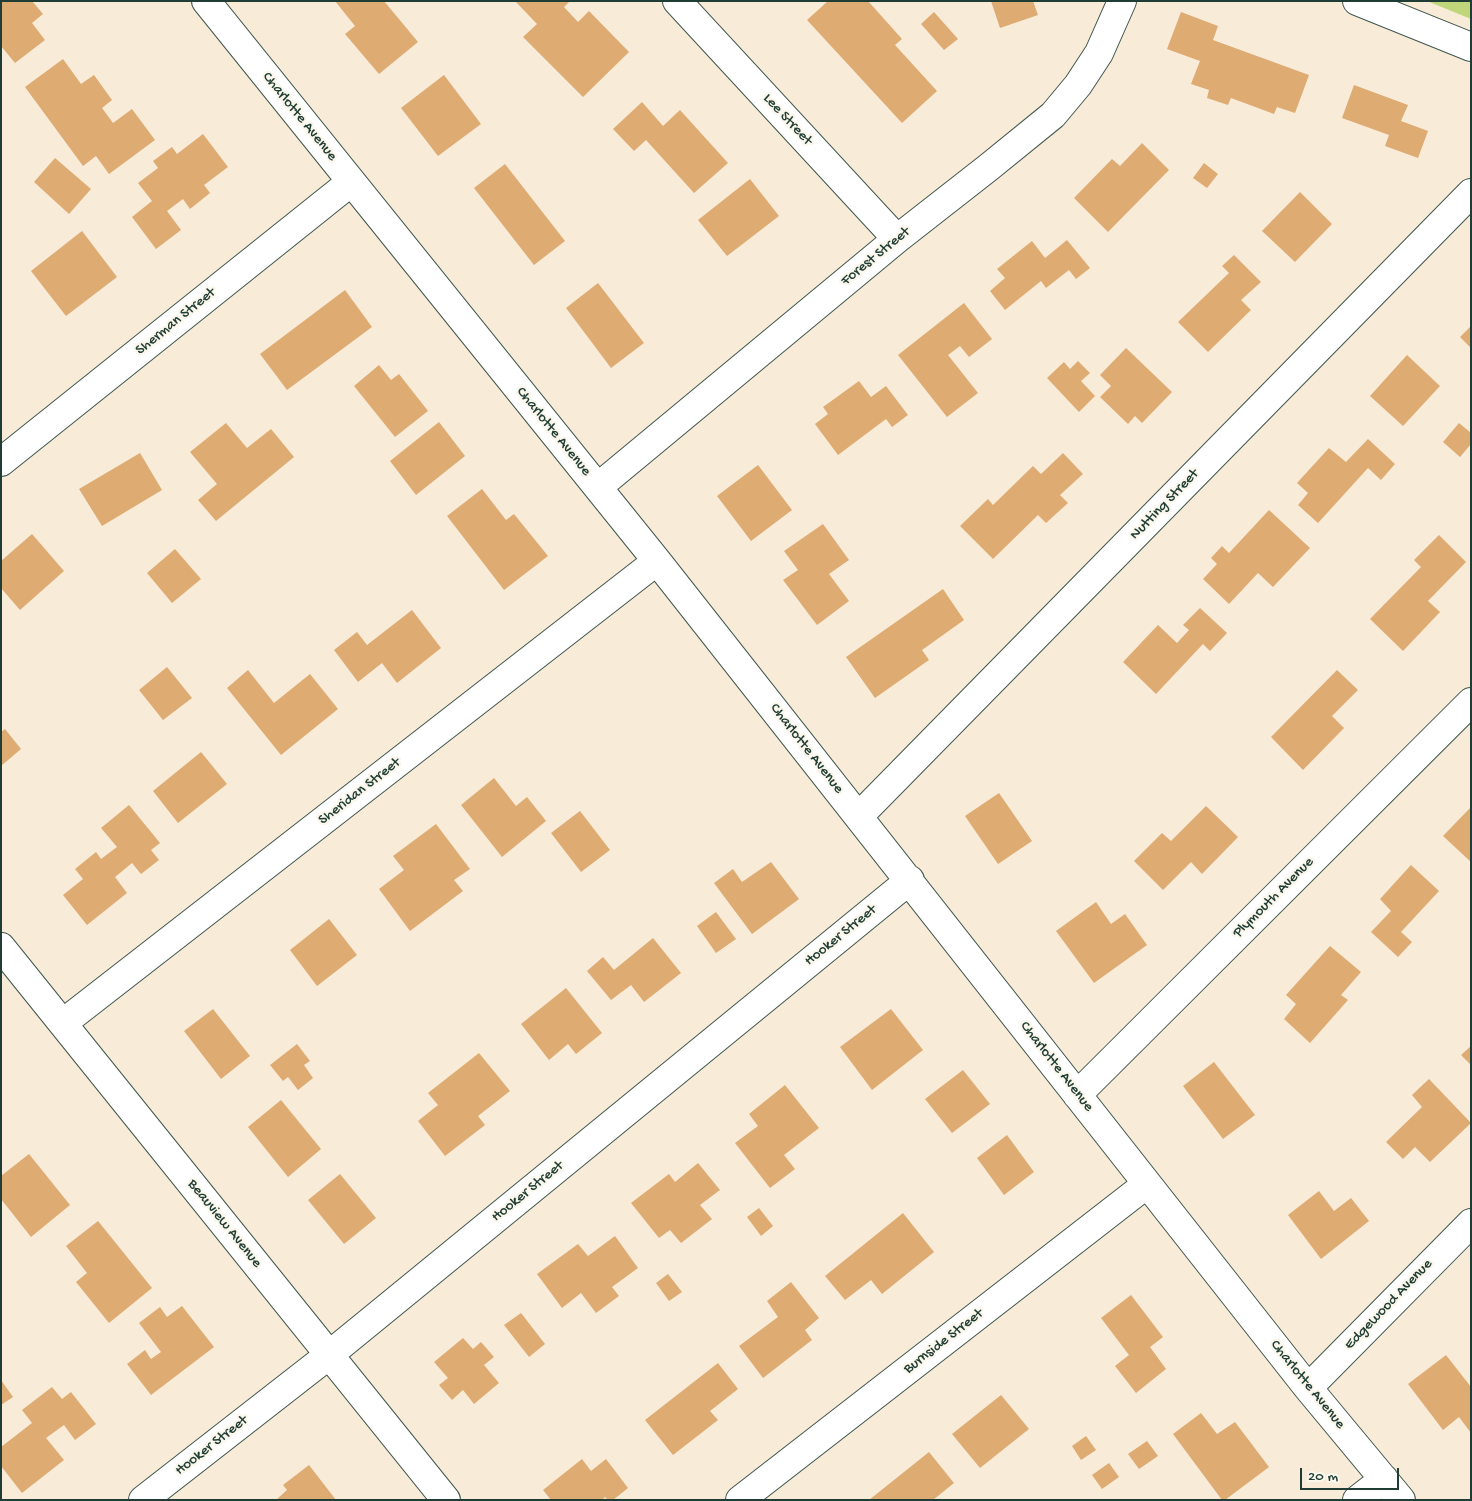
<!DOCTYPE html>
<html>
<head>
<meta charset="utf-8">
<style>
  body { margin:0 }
  #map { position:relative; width:1472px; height:1501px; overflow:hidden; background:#f8ebd8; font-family:"Gochi Hand",sans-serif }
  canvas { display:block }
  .frame { position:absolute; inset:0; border:2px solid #1f3d34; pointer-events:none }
  .scale { position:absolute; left:1300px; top:1468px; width:99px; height:22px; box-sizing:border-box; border:2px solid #1f3d34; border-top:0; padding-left:6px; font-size:15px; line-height:18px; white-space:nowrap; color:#1f3d34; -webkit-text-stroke:4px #fbf7ec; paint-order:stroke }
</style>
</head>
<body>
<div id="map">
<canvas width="1472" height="1501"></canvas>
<div class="frame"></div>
<div class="scale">20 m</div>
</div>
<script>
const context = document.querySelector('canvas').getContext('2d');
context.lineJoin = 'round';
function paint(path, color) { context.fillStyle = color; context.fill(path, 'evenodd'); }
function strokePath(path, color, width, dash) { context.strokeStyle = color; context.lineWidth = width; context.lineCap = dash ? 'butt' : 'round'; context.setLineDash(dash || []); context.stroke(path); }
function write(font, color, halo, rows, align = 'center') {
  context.font = font + ' "Gochi Hand",sans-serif'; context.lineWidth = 4.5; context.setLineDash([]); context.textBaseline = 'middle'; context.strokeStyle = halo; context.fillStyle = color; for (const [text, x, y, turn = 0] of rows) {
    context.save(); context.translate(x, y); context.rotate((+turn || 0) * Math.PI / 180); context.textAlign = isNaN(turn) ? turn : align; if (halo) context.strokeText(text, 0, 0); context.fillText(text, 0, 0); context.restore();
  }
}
const green = new Path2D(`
  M1427,1H1471V19Z`);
const building = new Path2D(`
  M1,1H32L43,14L32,23L45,40L15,63L1,46Z
  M335,1H384L418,42L379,74L345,34L355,26Z
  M515,1H570L564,7L578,22L589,11L629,52L583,97L523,37L537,24Z
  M828,1H868L902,39L895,45L937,91L902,123L807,20Z
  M991,1H1033L1038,15L1000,28Z
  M934,12L958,39L944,50L921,24Z
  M1181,12L1218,26L1213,40L1309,75L1295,113L1277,107L1274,114L1231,98L1228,105L1207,98L1209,90L1191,84L1200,61L1167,49Z
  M63,59L81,84L94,75L112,100L102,108L113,123L132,109L155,140L109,174L96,156L83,166L25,87Z
  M444,75L481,124L438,156L401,108Z
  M1354,85L1408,105L1401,121L1428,131L1418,158L1385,146L1389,135L1342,118Z
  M642,102L663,126L680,110L728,163L694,193L646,140L634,151L613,129Z
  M203,134L228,167L204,185L210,193L190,209L183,199L167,211L181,230L156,249L132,217L152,201L138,183L158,168L153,161L172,147L177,154Z
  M1142,143L1169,170L1108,232L1074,198L1112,159L1120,166Z
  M55,158L91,189L69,214L34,182Z
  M1204,163L1218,174L1207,188L1193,178Z
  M505,164L565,241L534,265L474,188Z
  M750,179L779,216L727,256L698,220Z
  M1300,192L1332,224L1295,262L1262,231Z
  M82,231L117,277L66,316L31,271Z
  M1067,240L1090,268L1076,279L1069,270L1046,288L1041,281L1005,310L990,291L1005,278L997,269L1032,241L1045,258Z
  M1234,255L1261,282L1241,300L1251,310L1208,352L1178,322L1229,273L1222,266Z
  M598,283L644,343L611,368L566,308Z
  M345,290L372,327L287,390L260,354Z
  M964,303L992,339L969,357L960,346L948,355L978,393L947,417L898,355Z
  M1471,326V348L1460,337Z
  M1126,348L1172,392L1142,423L1135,416L1128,424L1100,397L1111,386L1100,375Z
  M1407,355L1440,386L1403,426L1370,396Z
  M1078,361L1090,373L1081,381L1095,396L1079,412L1047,378L1064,362L1070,369Z
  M379,365L391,380L399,374L428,411L395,437L354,386Z
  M859,381L871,397L886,386L908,415L892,427L886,419L838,455L815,424L828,414L823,407Z
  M439,422L465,456L416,495L390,461Z
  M226,423L247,448L271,429L294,457L216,521L198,500L217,484L190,452Z
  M1459,423L1471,433V444L1460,457L1443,442Z
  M1368,439L1395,464L1381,480L1368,468L1318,523L1298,505L1308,493L1297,483L1329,448L1346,462Z
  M140,453L162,490L102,526L79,489Z
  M1063,453L1083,474L1060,495L1068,503L1046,523L1038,515L993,559L960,526L988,499L993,505L1033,466L1041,474Z
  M758,465L792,510L751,541L717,496Z
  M482,489L506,520L514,514L548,556L504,590L447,516Z
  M1269,510L1310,548L1273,587L1258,573L1229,604L1203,579L1217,564L1211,558L1222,546L1229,553Z
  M823,524L849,560L829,574L849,601L817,625L783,580L798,570L784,551Z
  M32,534L64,571L20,610L1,588V561Z
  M1439,535L1466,562L1428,601L1440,612L1403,651L1370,619L1421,567L1414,560Z
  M175,549L201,579L172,603L147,573Z
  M943,589L964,620L922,650L929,660L875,698L846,657Z
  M1200,608L1227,633L1210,651L1203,644L1156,694L1123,662L1158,625L1177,643L1189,630L1183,625Z
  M412,610L441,648L397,683L382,663L358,682L334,650L357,632L367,645Z
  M167,667L192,698L163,720L139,690Z
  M248,670L274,703L310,674L338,709L281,755L227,688Z
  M1337,670L1358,690L1332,716L1344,728L1303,770L1271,737Z
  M5,729L21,749L1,766V732Z
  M201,752L227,784L178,823L153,791Z
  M494,778L516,806L527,797L546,821L502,857L461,805Z
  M999,793L1032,841L998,864L965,816Z
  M129,805L160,843L151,850L159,860L141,874L132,863L115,877L127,893L87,925L63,895L83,879L75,869L96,852L101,859L117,847L101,828Z
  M1206,806L1238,837L1202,874L1191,862L1163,890L1134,861L1162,833L1171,841Z
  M1471,807V862L1443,836Z
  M580,811L610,850L581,872L551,833Z
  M436,824L470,869L454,880L463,891L410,931L379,889L404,870L393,856Z
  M771,862L799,899L752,934L714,883L733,869L742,882Z
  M1411,865L1439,891L1401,932L1412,942L1398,957L1371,932L1391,911L1380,899Z
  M1096,902L1111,924L1125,914L1147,945L1094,983L1056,931Z
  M716,912L736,939L716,953L697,926Z
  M329,919L357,955L317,986L290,950Z
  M653,938L681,973L644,1002L631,985L611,1000L587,971L603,957L614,970Z
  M1330,946L1361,972L1341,995L1348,1000L1310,1043L1284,1019L1296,1004L1286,995Z
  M566,988L602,1033L576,1054L568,1044L549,1060L521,1024Z
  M213,1009L250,1056L221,1079L184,1031Z
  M891,1009L923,1050L872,1090L840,1047Z
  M297,1044L310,1061L304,1065L313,1078L298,1090L288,1077L283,1081L270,1065Z
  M1471,1046V1065L1461,1055Z
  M479,1053L510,1091L478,1116L485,1125L445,1156L418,1121L438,1105L428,1093Z
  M1214,1062L1255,1115L1223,1139L1183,1086Z
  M963,1070L990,1104L952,1133L925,1099Z
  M1429,1079L1471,1123L1430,1162L1415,1147L1403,1159L1386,1142L1422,1107L1412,1095Z
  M785,1085L819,1128L784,1155L795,1169L770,1188L735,1143L758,1126L749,1114Z
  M281,1100L321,1149L288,1177L248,1127Z
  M1007,1135L1034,1172L1004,1195L977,1158Z
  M29,1154L70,1205L31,1237L1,1199V1176Z
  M698,1163L720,1190L700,1205L712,1219L681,1243L670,1230L659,1238L631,1203L669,1174L675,1182Z
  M340,1174L376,1218L344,1244L308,1200Z
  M1319,1191L1334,1211L1351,1198L1369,1221L1321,1259L1288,1215Z
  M759,1208L773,1226L761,1236L747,1217Z
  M903,1213L934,1252L882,1294L871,1280L845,1300L825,1276Z
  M98,1221L152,1288L109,1323L76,1282L87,1273L66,1246Z
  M615,1236L638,1268L612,1287L619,1296L596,1313L581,1293L562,1308L537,1274L578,1244L588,1256Z
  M668,1274L682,1292L669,1301L656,1283Z
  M791,1282L819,1318L805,1330L812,1340L763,1378L739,1346L778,1317L767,1301Z
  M1131,1295L1163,1337L1150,1347L1166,1369L1136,1393L1115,1366L1129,1355L1101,1318Z
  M182,1306L214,1347L151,1395L127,1364L145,1350L151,1359L161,1352L139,1323L160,1307L167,1317Z
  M521,1313L545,1344L529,1357L504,1325Z
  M463,1338L473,1349L481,1342L494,1357L484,1365L499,1383L474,1404L463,1390L452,1400L439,1385L448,1378L434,1362Z
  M1446,1355L1471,1387V1433L1459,1417L1443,1430L1408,1384Z
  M718,1363L738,1389L710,1411L718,1420L673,1455L645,1420Z
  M1,1380L13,1397L1,1405Z
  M52,1387L62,1399L71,1392L96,1424L75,1440L64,1425L46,1438L64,1460L22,1493L1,1466V1447L32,1423L22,1410Z
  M1001,1395L1029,1429L980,1468L952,1434Z
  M1201,1413L1217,1434L1235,1422L1269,1467L1225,1500H1222L1173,1434Z
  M1086,1436L1096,1450L1081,1460L1072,1446Z
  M1147,1441L1158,1456L1139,1469L1128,1454Z
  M929,1452L954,1483L933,1500H869Z
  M582,1459L591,1471L606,1459L628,1488L613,1500H608L605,1497L602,1500H551L543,1490Z
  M1109,1463L1119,1477L1102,1489L1092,1475Z
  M309,1465L336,1500H276L287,1490L283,1485Z`);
const street = new Path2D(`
  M206,1L657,561L1308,1388L1401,1500
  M677,1L897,239
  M1357,1L1471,47
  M1,462L351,182
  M598,487L897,239L989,167L1053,115L1078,85L1099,53L1122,1
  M859,816L1471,193
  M1,947L446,1500
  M63,1023L657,561
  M1077,1095L1471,702
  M1308,1388L1471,1223
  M143,1500L329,1355L910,880
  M740,1500L1147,1184
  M1357,1500L1384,1479`);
const streetNames = [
  ["Charlotte Avenue",299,117,51],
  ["Lee Street",787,120,47],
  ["Forest Street",876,257,-39],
  ["Sherman Street",176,322,-39],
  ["Charlotte Avenue",553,432,51],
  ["Nutting Street",1165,505,-46],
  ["Charlotte Avenue",806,749,52],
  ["Sheridan Street",360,792,-38],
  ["Plymouth Avenue",1274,898,-45],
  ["Hooker Street",841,936,-39],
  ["Charlotte Avenue",1056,1067,52],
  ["Hooker Street",528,1192,-39],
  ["Beauview Avenue",224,1224,51],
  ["Edgewood Avenue",1389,1305,-46],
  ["Burnside Street",944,1342,-38],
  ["Charlotte Avenue",1307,1385,51],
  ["Hooker Street",212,1446,-38]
];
paint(green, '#bfd67a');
paint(building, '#deab72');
strokePath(street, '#40574d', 30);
strokePath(street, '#fff', 28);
write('15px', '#1f3d34', '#fbf7ec', streetNames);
</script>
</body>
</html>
